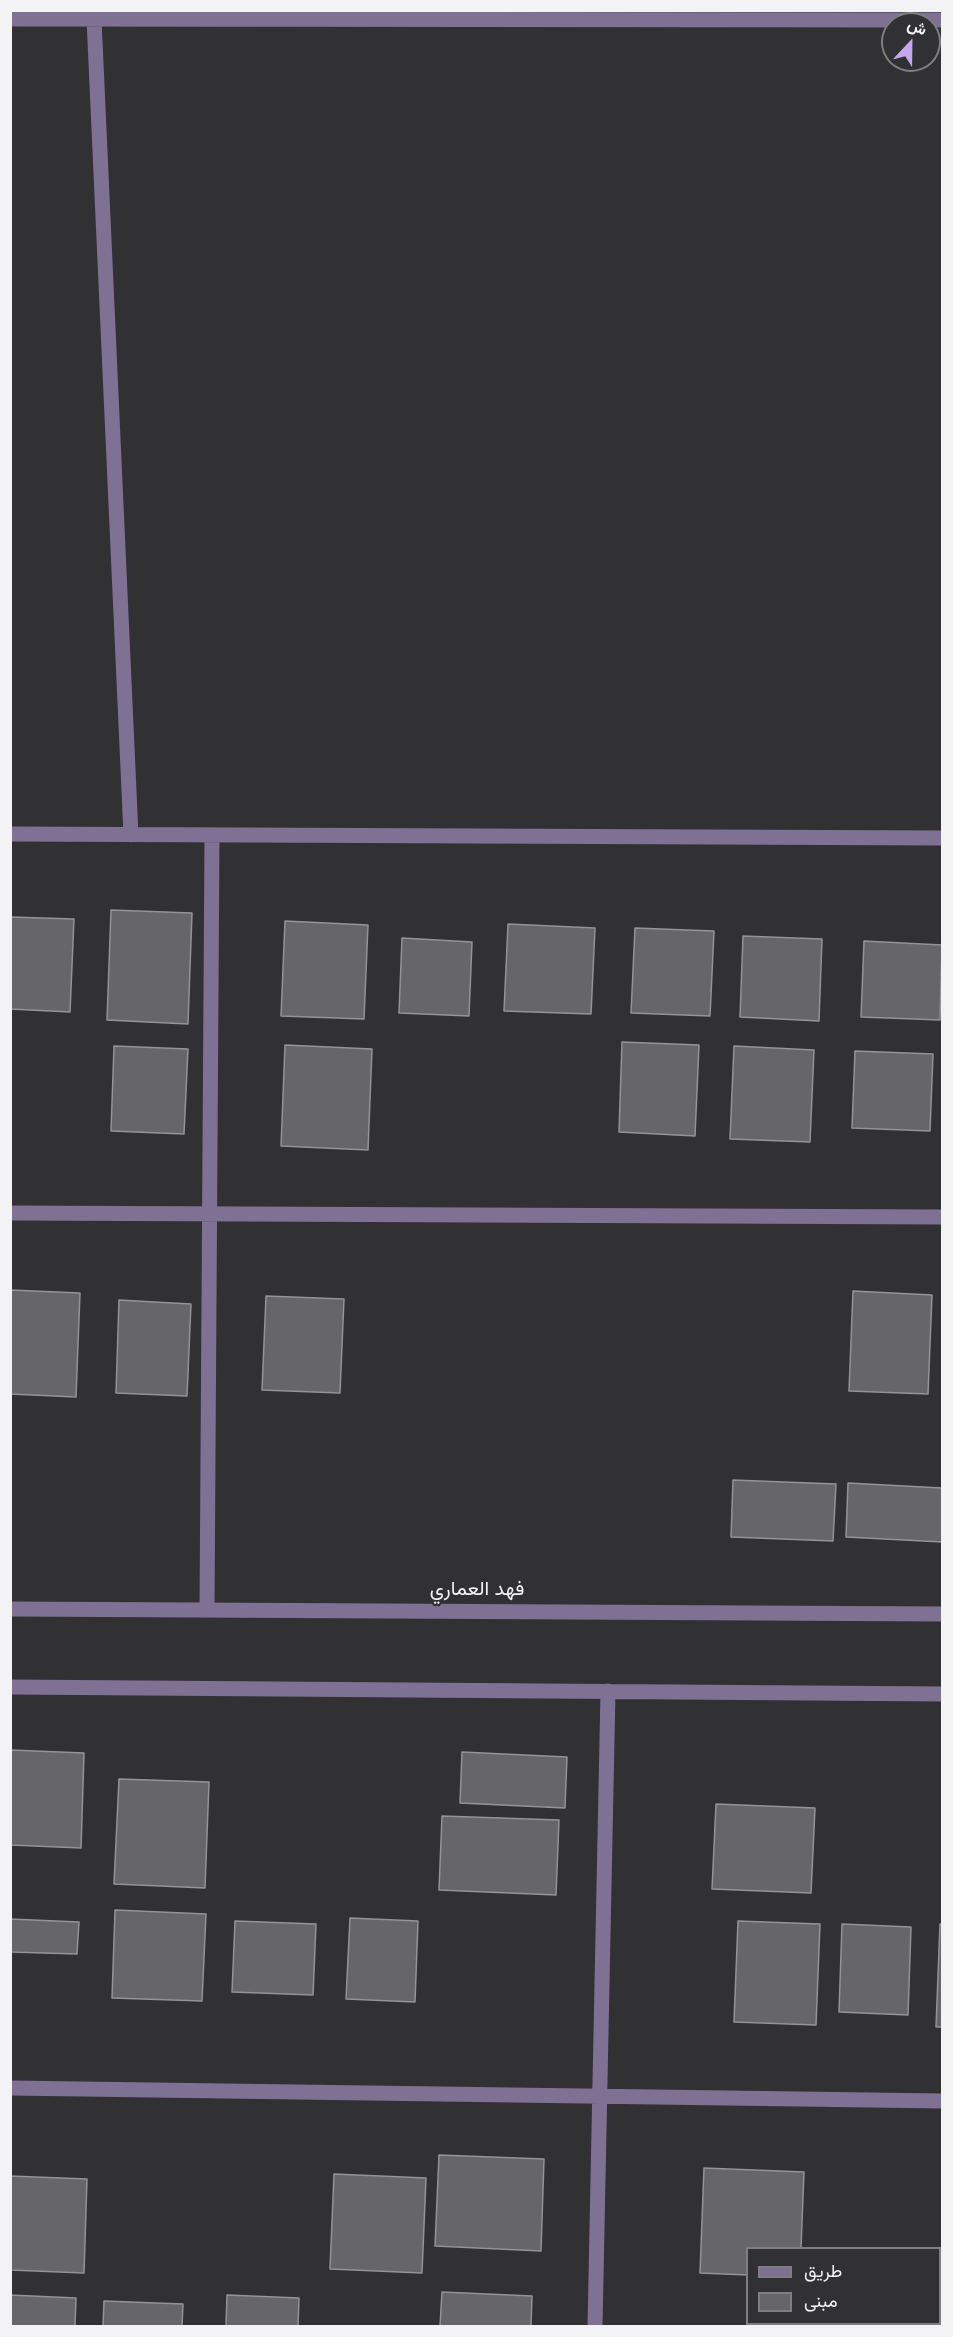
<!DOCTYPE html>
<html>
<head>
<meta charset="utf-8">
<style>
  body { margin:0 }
  #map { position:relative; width:953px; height:2337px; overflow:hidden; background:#313032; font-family:Poppins,Vazirmatn,sans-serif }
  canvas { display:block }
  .frame { position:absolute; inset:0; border:12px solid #f3f2f4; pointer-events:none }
  .legend { position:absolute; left:746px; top:2247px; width:195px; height:78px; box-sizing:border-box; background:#313032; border:2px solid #7f7e80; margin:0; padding:8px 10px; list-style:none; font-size:18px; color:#f3f2f4 }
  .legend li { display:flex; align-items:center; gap:12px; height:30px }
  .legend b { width:30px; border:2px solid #7f7e80 }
  .north { position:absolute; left:881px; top:12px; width:60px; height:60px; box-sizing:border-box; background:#313032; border:2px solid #7f7e80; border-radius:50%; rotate:22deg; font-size:16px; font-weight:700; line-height:24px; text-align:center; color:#f3f2f4 }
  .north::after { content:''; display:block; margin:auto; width:21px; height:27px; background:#c6a6f0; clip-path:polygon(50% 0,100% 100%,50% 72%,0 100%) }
</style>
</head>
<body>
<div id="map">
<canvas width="953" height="2337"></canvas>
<div class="frame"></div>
<ul class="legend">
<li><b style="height:8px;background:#7f7193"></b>طريق</li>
<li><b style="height:16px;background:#666568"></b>مبنى</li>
</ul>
<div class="north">ش</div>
</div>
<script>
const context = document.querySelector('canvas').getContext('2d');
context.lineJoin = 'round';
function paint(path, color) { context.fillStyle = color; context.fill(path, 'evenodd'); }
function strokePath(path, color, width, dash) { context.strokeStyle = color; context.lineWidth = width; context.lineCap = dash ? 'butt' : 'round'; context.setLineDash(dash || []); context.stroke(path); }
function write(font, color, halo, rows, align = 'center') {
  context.font = font + ' Poppins,Vazirmatn,sans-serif'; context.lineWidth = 4.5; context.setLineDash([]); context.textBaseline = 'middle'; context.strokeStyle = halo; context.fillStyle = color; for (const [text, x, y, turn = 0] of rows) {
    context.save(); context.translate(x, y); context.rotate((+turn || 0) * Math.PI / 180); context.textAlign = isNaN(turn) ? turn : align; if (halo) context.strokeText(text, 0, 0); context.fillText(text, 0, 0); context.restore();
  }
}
const building = new Path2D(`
  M111,910L192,913L188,1024L107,1020Z
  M10,917L74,919L70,1012L10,1009Z
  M285,921L368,925L364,1019L281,1016Z
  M508,924L595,928L591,1014L504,1011Z
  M635,928L714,931L710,1016L631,1013Z
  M743,936L822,939L819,1021L740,1017Z
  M402,938L472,942L469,1016L399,1013Z
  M864,941L942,945L940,1020L861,1017Z
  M622,1042L699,1045L695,1136L619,1132Z
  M285,1045L372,1049L368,1150L281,1146Z
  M114,1046L188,1049L184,1134L111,1131Z
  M734,1046L814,1050L810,1142L730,1139Z
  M855,1051L933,1054L930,1131L852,1128Z
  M10,1290L80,1293L76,1397L10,1394Z
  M853,1291L932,1295L928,1394L849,1391Z
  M266,1296L344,1299L340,1393L262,1390Z
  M119,1300L191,1304L187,1396L116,1393Z
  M733,1480L836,1484L833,1541L731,1537Z
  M848,1483L942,1488V1542L846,1537Z
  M10,1750L84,1753L81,1848L10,1845Z
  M462,1752L567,1757L565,1808L460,1803Z
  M119,1779L209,1782L205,1888L114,1884Z
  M716,1804L815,1808L811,1893L712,1889Z
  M442,1816L559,1820L556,1895L439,1890Z
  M115,1910L206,1914L202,2001L112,1998Z
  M350,1918L418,1921L415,2002L346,1999Z
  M10,1919L79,1922L77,1954L10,1952Z
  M235,1921L316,1924L313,1995L232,1992Z
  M738,1921L820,1924L816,2025L734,2022Z
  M842,1924L911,1927L908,2015L839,2012Z
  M940,1924H942V2027H936Z
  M439,2155L544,2159L541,2251L435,2246Z
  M704,2168L804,2172L801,2248H748V2275L700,2273Z
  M334,2174L426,2178L422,2273L330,2269Z
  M10,2176L87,2179L84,2273L10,2270Z
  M442,2292L532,2296L531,2326H440Z
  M10,2295L76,2298L75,2326H10Z
  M227,2295L299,2298L298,2326H226Z
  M104,2301L183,2304L182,2326H103Z
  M753,2324H804V2326H753Z
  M830,2324H912V2326H830Z`);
const minor = new Path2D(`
  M10,19L942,20
  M94,19L131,835
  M10,834L942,838
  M10,1213L942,1217
  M10,1609L942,1614
  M207,1610L212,835
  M10,1687L942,1694
  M10,2088L942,2101
  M595,2326L608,1691`);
const streetNames = [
  ["فهد العماري",477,1590]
];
paint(building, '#666568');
strokePath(building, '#949396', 1.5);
strokePath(minor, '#7f7193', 15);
write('20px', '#f3f2f4', '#313032', streetNames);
</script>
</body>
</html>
